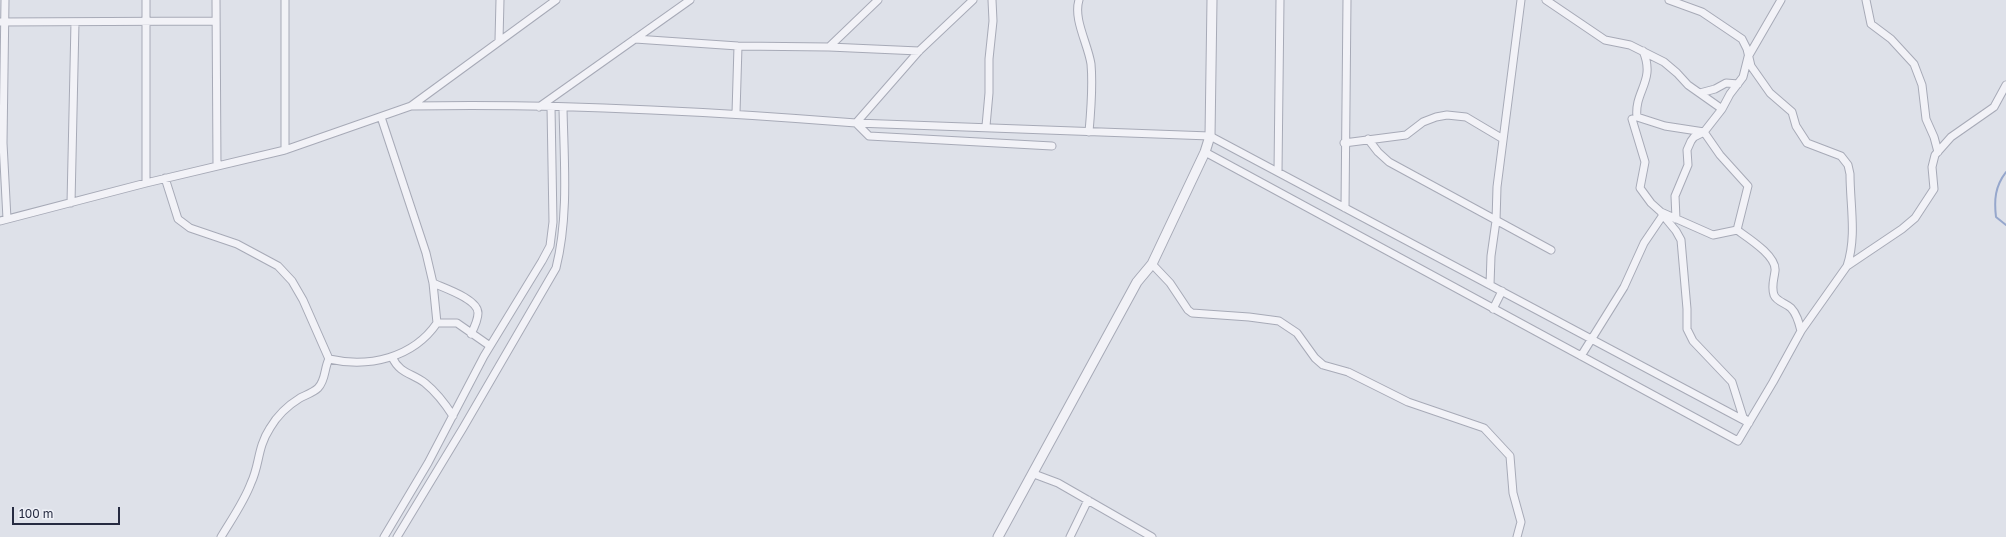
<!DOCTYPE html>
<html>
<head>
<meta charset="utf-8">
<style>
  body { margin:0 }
  #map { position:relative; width:2006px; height:537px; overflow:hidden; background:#dee1e9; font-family:"Golos Text",sans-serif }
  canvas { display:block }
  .scale { position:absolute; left:12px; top:507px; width:108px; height:18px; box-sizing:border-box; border:2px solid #262b41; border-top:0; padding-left:5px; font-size:12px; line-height:14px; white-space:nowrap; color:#262b41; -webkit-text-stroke:3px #eef0f7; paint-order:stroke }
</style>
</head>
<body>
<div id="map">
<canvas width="2006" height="537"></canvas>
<div class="scale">100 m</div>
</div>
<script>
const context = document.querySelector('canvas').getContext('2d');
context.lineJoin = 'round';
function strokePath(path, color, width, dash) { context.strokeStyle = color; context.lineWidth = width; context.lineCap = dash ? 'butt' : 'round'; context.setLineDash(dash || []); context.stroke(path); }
const stream = new Path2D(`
  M2006,172C1995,186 1994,200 1996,217L2006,225`);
const minor = new Path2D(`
  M5,0L3,143L7,219
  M216,0L217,165
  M285,0V150
  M878,0L829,47L919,51
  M1079,0C1073,19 1088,44 1091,64C1093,86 1091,110 1089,132
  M1546,0L1605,40L1630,45L1664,62L1677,73L1688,85L1722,109L1704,132L1694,137L1691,141L1687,150L1688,165L1675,196L1676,219
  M1669,0L1702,12L1742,39L1747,49L1751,66L1770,93L1792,112L1796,126L1807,143L1841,156L1848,165L1850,174C1850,205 1857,236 1847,266
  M1866,0L1871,24L1891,39L1914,64L1922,85L1926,119L1934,137L1938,152
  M0,22L216,21
  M635,39L738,46L829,47
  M499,40L500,0
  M1643,51C1656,81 1634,91 1637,117L1665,126L1704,132L1720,155L1748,186L1737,230
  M1700,93L1715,89L1726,83L1738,84
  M411,106C559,103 708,111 856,123L919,51L973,0
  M539,107L690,0
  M1722,109L1730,94L1743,77L1748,57L1781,0
  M736,113L738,46
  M1632,119L1645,162L1640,188L1651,203L1661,212L1713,235L1737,230C1748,238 1777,256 1775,271C1774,280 1771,286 1774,295C1777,302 1786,303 1791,308C1797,314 1799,323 1801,331
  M856,123L1210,136L1749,423
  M856,123L869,136L1052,146
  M986,126L989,93V59L993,21L992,0
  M1368,139L1378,152L1389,162L1551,250
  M1344,143L1406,135L1423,122L1436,117L1447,115L1466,117L1503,139
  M1205,152L1738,441L1773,382L1801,331L1847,266L1902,229L1915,218L1934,189L1932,167L1935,155L1951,137L1994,107L2006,85
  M1278,172L1280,0
  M165,178L178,219L190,228L237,244L278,266L292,281L303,300L329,359
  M146,183V0
  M71,203L75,22
  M1345,208L1347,0
  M1662,214L1676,231L1681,240L1687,309V329L1693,341L1732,382L1743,417L1746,420
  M0,221L146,183L285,150L411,106L556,0
  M1152,264L1170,283L1188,310L1192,313L1249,317L1279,321L1297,333L1315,358L1323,365L1348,372L1408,402L1484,428L1510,456L1513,493L1521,522L1517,537
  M433,283C444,288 478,299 478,313C478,320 474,328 471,334
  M1490,285L1491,256L1496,221L1497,187L1521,0
  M1493,309L1502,291
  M437,323H457L490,346
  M1581,356L1624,287L1644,243L1663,215
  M392,357C400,374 412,373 425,383C436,392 446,405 453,416
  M1034,474L1058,483L1152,537
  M221,537C231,520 244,502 251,483C260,464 257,448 270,428C277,416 287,406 300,398C306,395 314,392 318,388C326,380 324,368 329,359C369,368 413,358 437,323L433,283L426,253L381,117
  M384,537L428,463L484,356L542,261L550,246L553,222L551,107
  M397,537L463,428L556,268C569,216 564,160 563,108
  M1070,537L1088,500`);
const tertiary = new Path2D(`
  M998,537L1137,282L1152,264L1205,152L1210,136L1212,0`);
strokePath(stream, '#96a7cc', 2);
strokePath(minor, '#a7aab7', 9);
strokePath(tertiary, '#a7aab7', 11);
strokePath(minor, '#f2f2f7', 7);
strokePath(tertiary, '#f2f2f7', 9);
</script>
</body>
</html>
